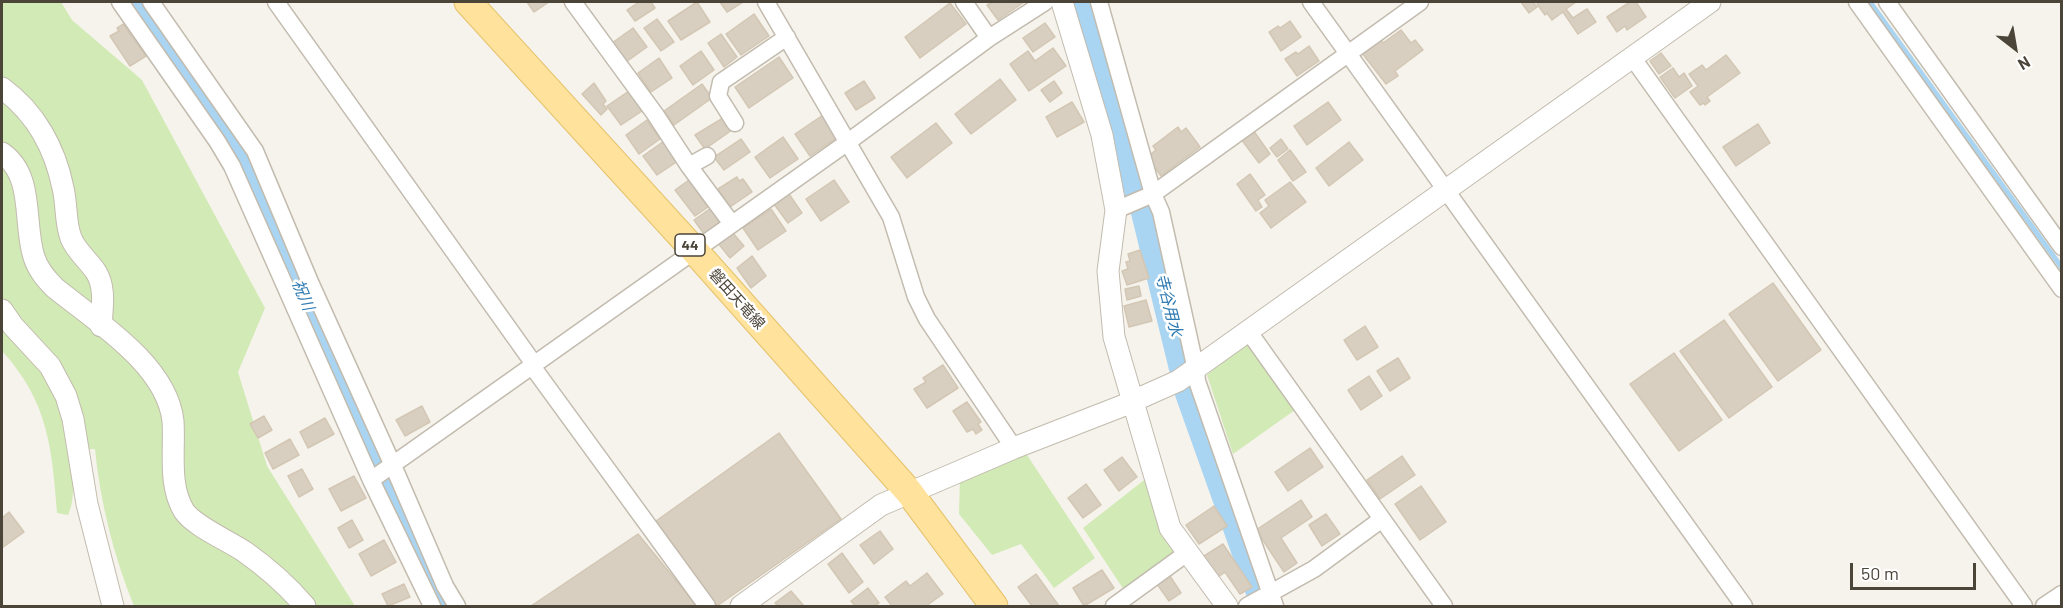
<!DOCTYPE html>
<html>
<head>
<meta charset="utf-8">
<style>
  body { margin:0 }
  #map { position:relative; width:2063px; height:608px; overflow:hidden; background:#f6f3ec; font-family:Barlow,sans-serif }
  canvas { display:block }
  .frame { position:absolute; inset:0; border:3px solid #4b4439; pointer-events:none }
  .north { position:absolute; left:1985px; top:18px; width:60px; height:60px; -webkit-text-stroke:4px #fff; paint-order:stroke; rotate:149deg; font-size:16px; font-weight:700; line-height:24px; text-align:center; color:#4b4439 }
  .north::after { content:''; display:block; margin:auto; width:21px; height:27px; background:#4b4439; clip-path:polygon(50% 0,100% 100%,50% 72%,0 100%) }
  .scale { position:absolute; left:1850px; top:563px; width:126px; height:27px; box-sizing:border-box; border:3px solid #4b4439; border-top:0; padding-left:8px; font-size:18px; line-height:21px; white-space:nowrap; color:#4b4439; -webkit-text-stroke:4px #fff; paint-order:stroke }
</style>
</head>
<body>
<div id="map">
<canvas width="2063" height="608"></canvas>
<div class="frame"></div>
<div class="north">N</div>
<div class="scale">50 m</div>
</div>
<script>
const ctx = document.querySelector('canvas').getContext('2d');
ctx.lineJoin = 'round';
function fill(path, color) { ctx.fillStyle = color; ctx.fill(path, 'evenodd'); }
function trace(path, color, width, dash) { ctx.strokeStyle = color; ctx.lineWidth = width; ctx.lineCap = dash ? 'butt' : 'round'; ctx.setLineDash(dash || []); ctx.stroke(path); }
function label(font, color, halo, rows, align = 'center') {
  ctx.font = font + ' Barlow,"Noto Sans JP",sans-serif'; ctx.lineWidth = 5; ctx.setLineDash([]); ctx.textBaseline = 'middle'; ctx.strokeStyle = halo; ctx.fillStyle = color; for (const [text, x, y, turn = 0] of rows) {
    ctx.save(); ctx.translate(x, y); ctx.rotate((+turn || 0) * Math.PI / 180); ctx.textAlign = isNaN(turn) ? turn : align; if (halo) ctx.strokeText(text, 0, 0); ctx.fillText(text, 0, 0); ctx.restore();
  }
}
fill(new Path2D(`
  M2,2H61L72,20L142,80L265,308L238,372L267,466L355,606H134C114,557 100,502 95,449L70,450C72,471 77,496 68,515L57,513C52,448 48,401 2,351Z
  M1253,337L1302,405L1233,454L1207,375Z
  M1023,449L1095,558L1054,588L1021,544L992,555L959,514L960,476Z
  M1148,477L1176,555L1124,590L1083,528Z`), '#d2eab5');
trace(new Path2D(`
  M1870,2L2062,268`), '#a9d4f2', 5);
trace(new Path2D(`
  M131,2L143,15L246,163L333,364L445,606
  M1078,2L1146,212L1190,393L1266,606`), '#a9d4f2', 30);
const building = new Path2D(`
  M527,2H549L534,12Z
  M639,2H651L655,8L635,21L627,10Z
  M697,2L710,22L681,40L668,21Z
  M720,2H743L727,12Z
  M993,2H1024L998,20L987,5Z
  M1521,2H1533L1537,7L1529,13Z
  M1540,2H1576L1566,9L1573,18L1587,9L1596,22L1578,34L1563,12L1552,20L1547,13L1545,15L1537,4Z
  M1630,2H1636L1646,17L1627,30L1625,26L1617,32L1607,17Z
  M950,3L966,24L920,58L905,37Z
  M754,14L769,36L741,55L726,34Z
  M657,19L674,42L661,51L644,28Z
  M1290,21L1301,37L1281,51L1269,32L1278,26L1280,28Z
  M1045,23L1055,37L1033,52L1023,38Z
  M123,24L146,56L130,66L110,36L119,31L117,28Z
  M633,28L647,47L626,62L612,43Z
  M1401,30L1411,43L1415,40L1423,50L1395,71L1398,76L1386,84L1362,53L1381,39L1383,43Z
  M721,34L737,57L724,67L708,43Z
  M1309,46L1319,61L1297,76L1285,59L1296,52L1298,54Z
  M1053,48L1066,66L1029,91L1010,64L1028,51L1035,61Z
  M701,51L714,70L693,85L680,66Z
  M1661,53L1671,66L1659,74L1650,61Z
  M1726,55L1740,73L1707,97L1710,101L1705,105L1704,103L1700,105L1690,92L1698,86L1689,74L1702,65L1706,70Z
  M779,57L793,78L749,108L735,87Z
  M659,58L672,78L651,92L638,73Z
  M1673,68L1679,77L1684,73L1692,86L1675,98L1660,77Z
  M1000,79L1016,100L971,134L955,114Z
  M864,81L875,98L856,110L845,93Z
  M1054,81L1062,93L1050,102L1041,90Z
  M594,83L606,101L603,104L607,109L601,115L582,94Z
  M702,84L712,98L674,125L664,111Z
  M629,91L642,111L621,125L607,106Z
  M1072,102L1084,122L1057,137L1046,117Z
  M1328,102L1341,120L1307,145L1294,126Z
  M823,115L838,137L810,156L795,134Z
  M723,118L732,130L705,149L695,135Z
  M647,120L660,139L639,154L626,135Z
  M936,123L952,143L907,178L891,157Z
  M1758,124L1770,143L1736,166L1723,147Z
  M1178,127L1181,132L1186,128L1200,147L1161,176L1147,157L1156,150L1153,146Z
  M1253,130L1270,154L1259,163L1241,139Z
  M783,137L798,159L770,178L755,157Z
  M741,139L750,152L724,170L714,157Z
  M1281,139L1288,149L1277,157L1270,148Z
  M664,141L678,161L657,175L643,156Z
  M1349,142L1363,160L1329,186L1316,168Z
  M1290,150L1306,172L1293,181L1278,160Z
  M1250,174L1265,195L1258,200L1262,207L1256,211L1237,184Z
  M737,177L739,181L743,179L752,192L730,207L718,189Z
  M689,180L708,207L695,216L675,190Z
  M834,180L849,202L821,221L806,199Z
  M1290,182L1306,202L1271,228L1260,213L1269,206L1265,200Z
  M789,194L802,213L788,223L774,204Z
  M711,208L720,222L704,234L694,220Z
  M771,209L786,231L758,250L743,228Z
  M732,232L744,246L730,258L718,243Z
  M1140,250L1149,278L1127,285L1122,271L1128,269L1126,262L1130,261L1128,254Z
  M752,256L766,276L751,288L737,268Z
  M1773,283L1821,350L1778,381L1729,314Z
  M1139,286L1141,296L1127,300L1125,289Z
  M1146,300L1152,321L1129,327L1124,306Z
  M1724,320L1772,387L1729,418L1680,351Z
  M1365,326L1378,347L1357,360L1344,340Z
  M1674,353L1722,420L1679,451L1630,384Z
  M1398,358L1410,378L1390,391L1377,371Z
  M943,365L958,388L927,408L914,389L926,382L923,378Z
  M1369,376L1382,396L1361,410L1348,390Z
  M967,402L981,422L978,424L982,430L976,434L973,429L967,432L953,411Z
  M422,406L430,422L405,436L396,420Z
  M264,416L272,430L258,438L250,424Z
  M325,418L334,434L308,448L300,432Z
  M779,433L841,519L717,606L656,521Z
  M290,439L299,455L273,469L265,453Z
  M1310,448L1323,467L1288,491L1275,472Z
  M1402,456L1415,475L1380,499L1367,480Z
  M1122,457L1137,477L1119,491L1104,470Z
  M302,469L313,489L299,497L288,476Z
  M354,476L366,498L341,511L329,489Z
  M1086,484L1101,505L1083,518L1068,498Z
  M1421,486L1446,522L1420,540L1395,504Z
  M1301,500L1312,517L1281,538L1297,563L1284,572L1256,530Z
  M1214,506L1227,526L1199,544L1186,525Z
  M9,512L24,532L2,548V518Z
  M1326,514L1340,534L1322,546L1309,525Z
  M352,520L363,540L349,548L338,528Z
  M880,531L893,549L874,564L860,545Z
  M638,534L697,606H531Z
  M384,540L396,562L371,576L359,554Z
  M1223,544L1252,587L1240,594L1225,572L1218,577L1204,556Z
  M842,553L863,582L849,593L828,564Z
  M1102,570L1114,588L1084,606L1073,588Z
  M927,573L943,594L926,606H892L885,597L906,581L910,586Z
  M1036,574L1059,606H1032L1018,587Z
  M1170,576L1181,593L1169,601L1157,584Z
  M404,584L410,597L388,606L382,594Z
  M868,588L879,603L874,606H855L851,601Z
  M791,591L804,606H778L775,603Z`);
fill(building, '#d8cfc1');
trace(building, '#d3c7b4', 1.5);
const minor = new Path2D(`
  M120,2L217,141L232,166L371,480L432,606
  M151,2L255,151L310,282L395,470L445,586L457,606
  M276,2L534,364
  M573,2L655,114L689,166L707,156
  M766,2L891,217L916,297L927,319L1014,448
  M964,2L989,38
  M1099,2L1153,194L1161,212L1196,370L1197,381L1275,606
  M1311,2L1744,606
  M1857,2L2062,289
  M1887,2L2062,247
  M1632,57L2024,606
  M735,123L718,96L721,82L787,37
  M689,166L732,224
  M1116,210L1153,194L1420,2
  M1249,332L1444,606
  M532,366L707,606
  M371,480L848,142L989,38L1045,2
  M1114,606L1187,553
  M1247,606L1314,569L1382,519
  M2044,606L2062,594`);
const tertiary = new Path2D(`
  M1062,2L1102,135L1116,210L1108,271L1114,337L1170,528L1227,606
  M2,88C35,112 55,148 63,188C67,204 65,223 71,238C76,251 88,260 96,272C106,288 102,308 101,326
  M2,153C35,176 23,224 34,257C38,270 46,279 55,288C96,321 167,365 173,421C175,450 168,485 184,511C194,526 229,541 245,552C269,569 286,584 305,606
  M2,310L13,326L50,366L66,396L73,419L87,504L113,606
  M741,606L881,505L1014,448L1122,406L1178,381L1710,2`);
const primary = new Path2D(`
  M468,2L694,250L909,492L994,606`);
trace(minor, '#c2bbae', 19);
trace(tertiary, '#c2bbae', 23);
trace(primary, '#e6c16a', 29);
trace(minor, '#fff', 16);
trace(tertiary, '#fff', 21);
trace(primary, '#ffe39c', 27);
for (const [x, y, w] of [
  [690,245,30]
]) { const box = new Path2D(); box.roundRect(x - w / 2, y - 11, w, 22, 4.5); ctx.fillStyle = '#fff'; ctx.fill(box); trace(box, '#4b4439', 1.5); }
label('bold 14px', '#4b4439', null, [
  ["44",690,245]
]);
label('15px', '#4b4439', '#fff', [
  ["磐田天竜線",737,299,48]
]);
label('italic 16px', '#2e7ab2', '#fff', [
  ["祝川",303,295,67],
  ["寺谷用水",1169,305,76]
]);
</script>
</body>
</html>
